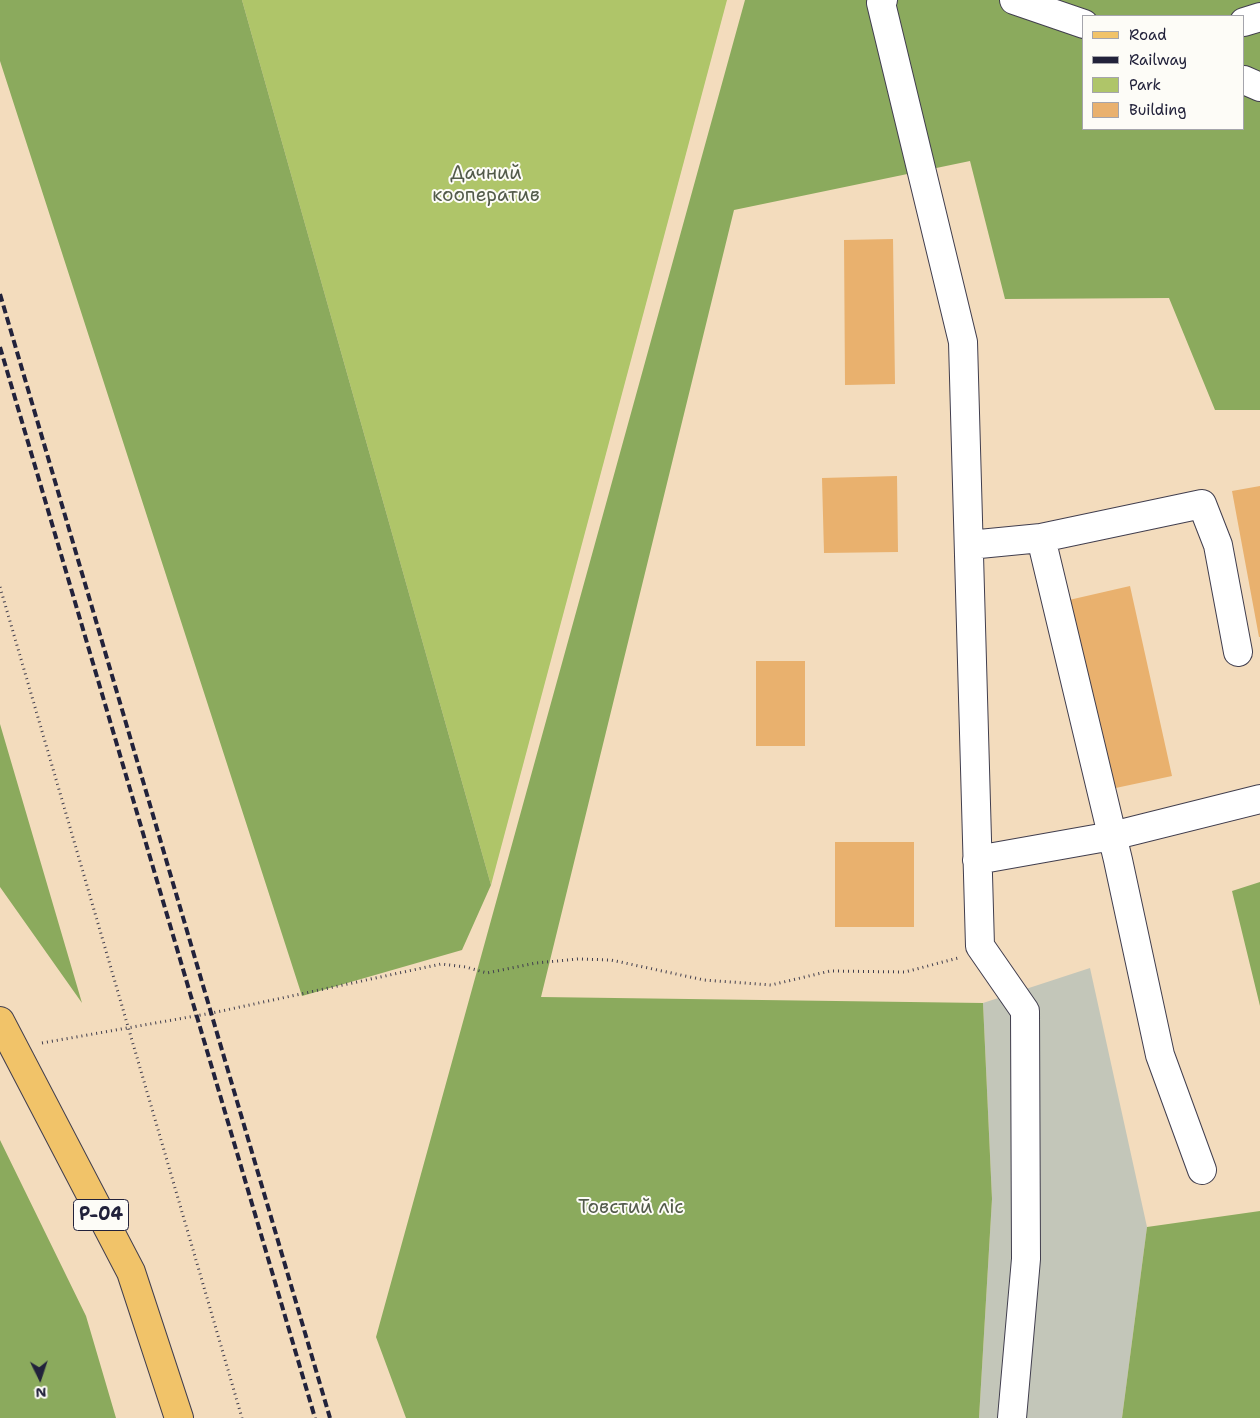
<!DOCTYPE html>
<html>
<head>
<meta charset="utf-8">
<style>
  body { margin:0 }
  #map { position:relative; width:1260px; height:1418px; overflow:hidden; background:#f3dcbd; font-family:"Shantell Sans",sans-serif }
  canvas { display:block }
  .legend { position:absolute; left:1082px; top:15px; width:162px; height:115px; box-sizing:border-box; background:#fdfcf7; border:1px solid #a5a5ac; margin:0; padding:6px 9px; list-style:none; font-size:15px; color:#22223b }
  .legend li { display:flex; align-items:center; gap:10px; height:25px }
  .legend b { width:25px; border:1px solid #a5a5ac }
  .north { position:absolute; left:15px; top:1353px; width:50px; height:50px; -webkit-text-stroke:4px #fdfcf7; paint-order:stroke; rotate:176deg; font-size:14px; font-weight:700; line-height:20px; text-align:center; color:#22223b }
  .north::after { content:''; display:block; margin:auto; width:18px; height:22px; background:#22223b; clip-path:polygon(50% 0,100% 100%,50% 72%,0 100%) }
</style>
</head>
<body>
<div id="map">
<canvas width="1260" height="1418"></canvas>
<ul class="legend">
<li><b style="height:6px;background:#f1c369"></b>Road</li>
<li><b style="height:6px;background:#22223b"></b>Railway</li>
<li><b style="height:14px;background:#afc569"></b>Park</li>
<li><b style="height:14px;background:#e9b16e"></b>Building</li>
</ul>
<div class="north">N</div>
</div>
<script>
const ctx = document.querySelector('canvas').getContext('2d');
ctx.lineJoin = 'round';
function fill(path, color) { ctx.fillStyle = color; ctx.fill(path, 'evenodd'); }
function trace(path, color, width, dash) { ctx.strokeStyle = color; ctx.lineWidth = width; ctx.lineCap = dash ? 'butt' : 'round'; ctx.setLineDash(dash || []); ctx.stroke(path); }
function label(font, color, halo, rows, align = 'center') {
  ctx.font = font + ' "Shantell Sans",sans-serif'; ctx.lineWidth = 4; ctx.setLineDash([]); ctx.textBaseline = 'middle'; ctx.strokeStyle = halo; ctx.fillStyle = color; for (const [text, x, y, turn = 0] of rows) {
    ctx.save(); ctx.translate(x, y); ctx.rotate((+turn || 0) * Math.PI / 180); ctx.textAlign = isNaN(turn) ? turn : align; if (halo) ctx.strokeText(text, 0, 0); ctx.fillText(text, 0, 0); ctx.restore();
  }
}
fill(new Path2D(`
  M1090,968L1147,1227L1122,1418H979L992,1199L983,1003Z`), '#c3c6b9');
fill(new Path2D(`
  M242,0H727L491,885Z`), '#afc569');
fill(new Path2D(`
  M0,0H242L491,885L462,950L302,996L0,61Z
  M745,0H1260V410H1215L1169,298L1005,299L970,161L734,210L541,997L983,1003L992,1199L979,1418H406L376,1337ZM1084,16H1244V129H1084Z
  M0,724L82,1003L0,887Z
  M1260,882V1006L1232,891Z
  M0,1140L86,1316L116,1418H0Z
  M1260,1211V1418H1122L1147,1227Z`), '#8baa5d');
fill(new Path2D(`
  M893,239L895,384L845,385L844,240Z
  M897,476L898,552L824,553L822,478Z
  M1260,486V637H1259L1232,491Z
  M1130,586L1172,776L1111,789L1069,600Z
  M756,661H805V746H756Z
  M835,842H914V927H835Z`), '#e9b16e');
const minor = new Path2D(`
  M883,0L881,3L963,342L980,946L1025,1011L1026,1259L1012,1418
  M1014,0L1084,24
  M1244,22L1260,17
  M1244,80L1260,87
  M1041,538L1202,504L1218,545L1238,652
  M969,545L1041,538L1118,860L1160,1055L1202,1170
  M977,860L1112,836L1260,799`);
const major = new Path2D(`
  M0,1021L131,1272L179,1418`);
trace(minor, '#413e4e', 30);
trace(major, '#413e4e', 30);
trace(new Path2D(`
  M0,587L242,1418
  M42,1043L212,1013L441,964L466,967L487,973L536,963L578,959L611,960L704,980L771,985L830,971L905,972L958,958`), '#413e4e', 3, [1, 4]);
trace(minor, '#fff', 28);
trace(major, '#f1c369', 28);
trace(new Path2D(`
  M0,294L330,1418
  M0,347L315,1418`), '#22223b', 4, [8, 4]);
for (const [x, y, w] of [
  [101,1215,55]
]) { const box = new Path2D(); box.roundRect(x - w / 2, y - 15.5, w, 31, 4); ctx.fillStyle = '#fdfcf7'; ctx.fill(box); trace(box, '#22223b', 1); }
label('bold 18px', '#22223b', null, [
  ["Р-04",101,1215]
]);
label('19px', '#535b4b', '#fdfcf7', [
  ["Дачний",486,174],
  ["кооператив",486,196],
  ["Товстий ліс",631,1208]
]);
</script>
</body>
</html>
